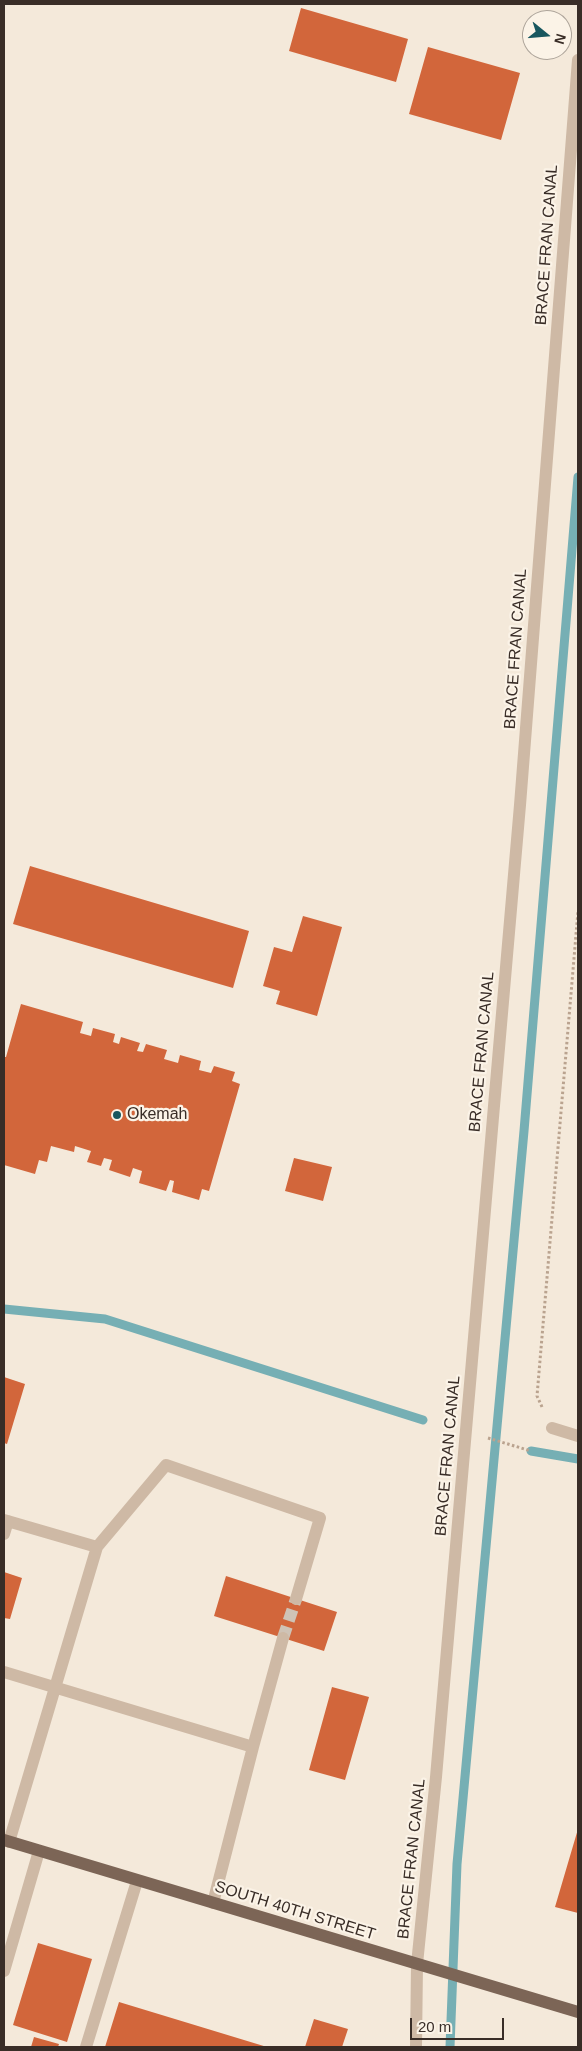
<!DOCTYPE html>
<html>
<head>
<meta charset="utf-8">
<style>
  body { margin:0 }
  #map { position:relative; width:582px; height:2051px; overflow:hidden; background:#f4e9da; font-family:Helvetica,sans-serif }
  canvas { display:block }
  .frame { position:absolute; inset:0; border:5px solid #392d27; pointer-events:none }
  .north { position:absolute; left:522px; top:10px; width:50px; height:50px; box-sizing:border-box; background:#fbf3e7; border:1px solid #ada49a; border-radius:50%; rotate:107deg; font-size:14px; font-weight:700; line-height:20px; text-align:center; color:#392d27 }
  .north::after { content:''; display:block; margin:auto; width:18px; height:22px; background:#18575f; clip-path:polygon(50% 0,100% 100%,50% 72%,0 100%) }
  .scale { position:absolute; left:410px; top:2018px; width:94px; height:22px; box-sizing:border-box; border:2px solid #392d27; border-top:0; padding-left:6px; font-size:15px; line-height:18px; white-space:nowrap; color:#392d27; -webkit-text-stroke:4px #fbf3e7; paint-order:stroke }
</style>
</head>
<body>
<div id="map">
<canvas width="582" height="2051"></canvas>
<div class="frame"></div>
<div class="north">N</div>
<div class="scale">20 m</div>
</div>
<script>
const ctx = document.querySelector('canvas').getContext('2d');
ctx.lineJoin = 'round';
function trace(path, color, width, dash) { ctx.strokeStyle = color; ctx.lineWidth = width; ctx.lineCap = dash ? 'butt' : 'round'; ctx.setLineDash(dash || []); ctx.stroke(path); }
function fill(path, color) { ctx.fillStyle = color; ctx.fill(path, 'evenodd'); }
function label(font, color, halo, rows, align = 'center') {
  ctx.font = font + ' Helvetica,sans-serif'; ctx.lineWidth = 4.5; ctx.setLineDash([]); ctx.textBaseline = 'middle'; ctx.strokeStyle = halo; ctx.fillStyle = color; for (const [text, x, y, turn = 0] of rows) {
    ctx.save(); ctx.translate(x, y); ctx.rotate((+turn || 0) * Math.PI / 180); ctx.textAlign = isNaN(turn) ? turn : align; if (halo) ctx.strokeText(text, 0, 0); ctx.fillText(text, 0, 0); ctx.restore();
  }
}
trace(new Path2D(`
  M4,1309L105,1319L423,1420
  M531,1451L578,1459
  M450,2047L457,1864L524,1131L578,477`), '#76afb4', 9);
fill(new Path2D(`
  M301,8L408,39L396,82L289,51Z
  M428,47L520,73L501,140L409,114Z
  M30,866L249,931L233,988L13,924Z
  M303,916L342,927L317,1016L276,1004L280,991L263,986L274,947L292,952Z
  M21,1004L83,1022L80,1033L91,1036L93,1028L115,1034L113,1042L119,1044L121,1037L140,1043L137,1051L143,1052L146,1044L167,1050L164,1059L178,1063L180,1055L201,1061L199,1070L211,1073L214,1066L235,1072L232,1081L240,1084L209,1191L202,1189L199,1200L172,1192L174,1181L170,1180L166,1191L139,1183L142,1171L133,1168L130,1177L109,1170L112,1160L104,1158L101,1166L87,1162L91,1151L75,1146L74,1152L51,1146L47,1162L39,1160L35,1174L4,1165V1057H6Z
  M294,1158L332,1167L323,1201L285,1191Z
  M4,1377L25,1384L7,1444L4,1443Z
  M4,1572L22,1578L10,1619L4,1618Z
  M226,1576L337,1612L324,1651L214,1616Z
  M332,1687L369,1697L345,1780L309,1770Z
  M578,1829V1913L555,1907Z
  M38,1943L92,1959L67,2042L13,2025Z
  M119,2002L267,2047H105Z
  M314,2019L348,2029L342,2047H305Z
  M34,2037L59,2044L58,2047H31Z`), '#d2663b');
trace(new Path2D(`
  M283,1638L296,1599`), '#cfc3b6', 12, [12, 6]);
trace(new Path2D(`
  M542,1407L537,1396L578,911
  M488,1438L531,1451`), '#baa38f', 3, [2.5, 2.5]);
trace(new Path2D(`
  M552,1428L578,1436
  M4,1520L97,1547L9,1842
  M4,1534L8,1521
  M97,1547L166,1465L320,1518L296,1599
  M4,1672L253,1747L213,1903
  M253,1747L283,1638
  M4,1971L39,1851
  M86,2047L137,1881
  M416,2047L417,1964L436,1777L520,805L578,60`), '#ceb9a5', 12);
trace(new Path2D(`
  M4,1840L578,2012`), '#7c6556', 12);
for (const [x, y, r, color] of [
  [117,1115,5,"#18575f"]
]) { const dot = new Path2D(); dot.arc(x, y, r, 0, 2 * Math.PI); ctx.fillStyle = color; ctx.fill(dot); trace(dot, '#fbf3e7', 2); }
label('16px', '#392d27', '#fbf3e7', [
  ["BRACE FRAN CANAL",547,245,-86],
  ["BRACE FRAN CANAL",516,649,-86],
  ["BRACE FRAN CANAL",482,1052,-85],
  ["BRACE FRAN CANAL",448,1456,-85],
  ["BRACE FRAN CANAL",412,1859,-84],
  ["SOUTH 40TH STREET",295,1911,17]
]);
label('16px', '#392d27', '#fbf3e7', [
  ["Okemah",127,1115]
], 'left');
</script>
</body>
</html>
